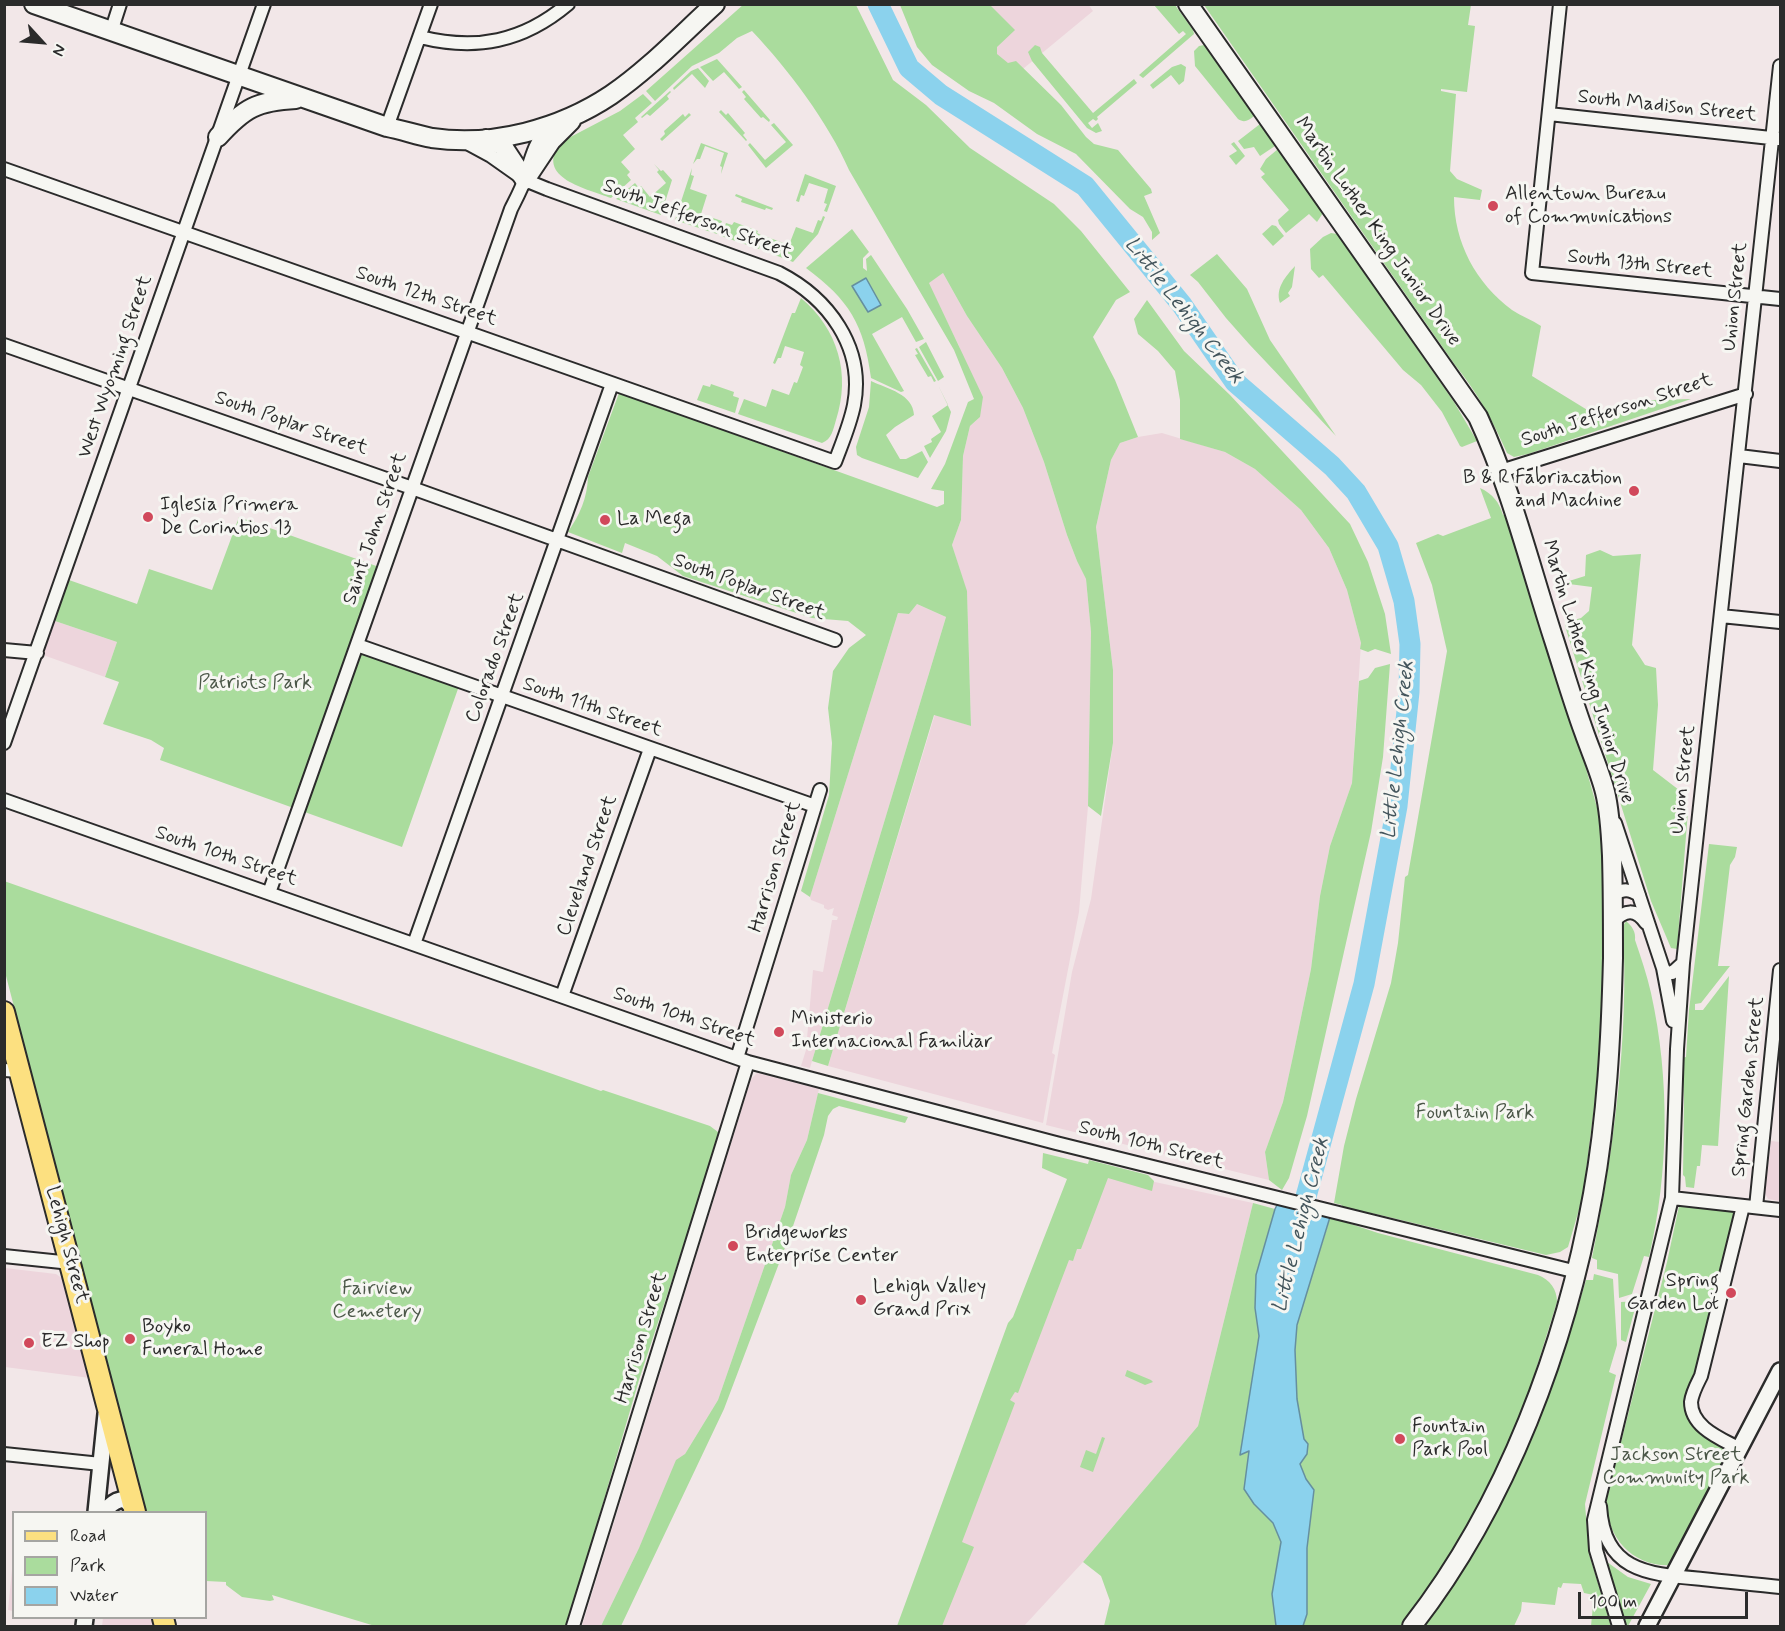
<!DOCTYPE html>
<html>
<head>
<meta charset="utf-8">
<style>
  body { margin:0 }
  #map { position:relative; width:1785px; height:1631px; overflow:hidden; background:#f2e7e8; font-family:Mynerve,sans-serif }
  canvas { display:block }
  .frame { position:absolute; inset:0; border:6px solid #2b2b2b; pointer-events:none }
  .legend { position:absolute; left:12px; top:1511px; width:195px; height:108px; box-sizing:border-box; background:#f6f6f2; border:2px solid #a5a5a2; margin:0; padding:8px 10px; list-style:none; font-size:18px; color:#2b2b2b }
  .legend li { display:flex; align-items:center; gap:12px; height:30px }
  .legend b { width:30px; border:2px solid #a5a5a2 }
  .north { position:absolute; left:12px; top:12px; width:60px; height:60px; -webkit-text-stroke:4px #f6f6f2; paint-order:stroke; rotate:116deg; font-size:16px; font-weight:700; line-height:24px; text-align:center; color:#2b2b2b }
  .north::after { content:''; display:block; margin:auto; width:21px; height:27px; background:#2b2b2b; clip-path:polygon(50% 0,100% 100%,50% 72%,0 100%) }
  .scale { position:absolute; left:1578px; top:1592px; width:170px; height:27px; box-sizing:border-box; border:3px solid #2b2b2b; border-top:0; padding-left:8px; font-size:18px; line-height:21px; white-space:nowrap; color:#2b2b2b; -webkit-text-stroke:4px #f6f6f2; paint-order:stroke }
</style>
</head>
<body>
<div id="map">
<canvas width="1785" height="1631"></canvas>
<div class="frame"></div>
<ul class="legend">
<li><b style="height:8px;background:#fce080"></b>Road</li>
<li><b style="height:16px;background:#aadc9d"></b>Park</li>
<li><b style="height:16px;background:#8bd2ed"></b>Water</li>
</ul>
<div class="north">N</div>
<div class="scale">100 m</div>
</div>
<script>
const ctx = document.querySelector('canvas').getContext('2d');
ctx.lineJoin = 'round';
function fill(path, color) { ctx.fillStyle = color; ctx.fill(path, 'evenodd'); }
function trace(path, color, width, dash) { ctx.strokeStyle = color; ctx.lineWidth = width; ctx.lineCap = dash ? 'butt' : 'round'; ctx.setLineDash(dash || []); ctx.stroke(path); }
function label(font, color, halo, rows, align = 'center') {
  ctx.font = font + ' Mynerve,sans-serif'; ctx.lineWidth = 6; ctx.setLineDash([]); ctx.textBaseline = 'middle'; ctx.strokeStyle = halo; ctx.fillStyle = color; for (const [text, x, y, turn = 0] of rows) {
    ctx.save(); ctx.translate(x, y); ctx.rotate((+turn || 0) * Math.PI / 180); ctx.textAlign = isNaN(turn) ? turn : align; if (halo) ctx.strokeText(text, 0, 0); ctx.fillText(text, 0, 0); ctx.restore();
  }
}
fill(new Path2D(`
  M1088,4L1093,11L1018,73L983,67L945,5Z
  M943,273L967,316L1002,368L1023,408L1044,462L1067,535L1077,561L1086,579L1091,632L1088,806L1079,912L1052,1053L1055,1055L1043,1123L828,1066L935,714L971,726L967,593L952,545L961,520L963,456L970,426L980,417L959,346L928,283Z
  M1162,433L1225,452L1255,469L1301,510L1329,548L1347,590L1361,643L1352,783L1330,846L1320,896L1311,969L1293,1056L1283,1102L1265,1152L1269,1180L1046,1125L1072,972L1091,899L1113,743V670L1096,527L1111,460L1120,443L1138,437Z
  M917,604L946,617L812,1061L810,1068L801,1066L806,1050L813,970L823,972L832,920H837L838,917L832,915L834,908L828,910L824,908V905L811,900L810,897L898,613L909,614Z
  M55,621L117,642L105,677L43,655Z
  M757,1073L819,1089L807,1140L791,1175L785,1207L718,1400L685,1454L601,1626H582L751,1079Z
  M1771,1141L1780,1142V1201L1768,1199L1765,1193Z
  M1094,1169L1253,1203L1198,1426L1083,1562L1024,1626H925Z
  M5,1268L56,1274L66,1281L90,1378L5,1367Z
  M12,1569L14,1570L13,1611L8,1610Z
  M103,1618H151L154,1626H102Z`), '#edd5dc');
fill(new Path2D(`
  M744,4L856,5L893,80L926,105L970,148L1054,204L1081,231L1130,292L1116,300L1093,337L1115,380L1138,437L1120,443L1111,460L1096,527L1113,670V743L1101,816L1088,806L1091,632L1086,579L1077,561L1067,535L1044,462L1023,408L1002,368L967,316L943,273L929,283L983,397L980,417L970,426L963,456L961,520L952,545L967,591L971,726L934,715L828,1066L812,1061L946,617L917,604L909,614L898,613L810,897L801,891L829,795L832,743L828,708L833,671L849,648L866,635L848,621L812,618L683,576L657,556L625,543L622,553L568,532C580,514 587,499 588,477L619,393L937,507L944,504V491L931,489L945,464L968,402L974,399L954,350L849,170C828,122 788,69 752,31L737,38L719,53L692,66L655,101L646,91Z
  M900,5H990L1015,30L997,47V54L1008,63L1016,61L1061,105L1086,137L1094,144L1118,150L1151,189L1152,193L1144,196L1160,233L1152,240V232L1143,217L1130,209L1076,154L1037,134L994,103L969,91L932,65L917,47Z
  M1154,5H1175L1193,30L1194,34L1143,78L1139,75L1186,34L1183,31L1179,34Z
  M1204,5H1471L1468,25L1475,26L1467,92L1441,89V91L1456,94L1450,171L1457,179L1482,190L1480,200L1454,197C1454,243 1476,283 1512,310C1521,316 1532,320 1541,326L1532,376L1589,411L1628,414L1652,400L1691,399L1528,454L1514,457L1507,453C1493,421 1477,392 1455,365Z
  M1035,45L1040,47L1042,53L1093,113L1134,79L1137,83L1097,117L1098,119L1096,121L1093,119L1088,123L1092,128L1098,123L1102,131L1096,133L1087,128L1032,61L1028,52Z
  M1204,45L1254,116C1248,121 1244,123 1238,119L1195,66L1194,51L1199,46Z
  M717,59L742,87L739,89L724,72L713,81L700,67Z
  M1181,64L1186,67L1184,81L1179,85L1171,75L1153,89L1150,85L1172,67Z
  M698,68L709,81L705,88L692,74L674,90L673,88L691,71Z
  M744,90L770,120L769,122L763,117L761,118L744,99L746,97L742,92Z
  M670,91L671,92L667,96L669,99L650,116L647,114L642,118L641,117Z
  M643,94L652,103L635,118L638,122L623,135L635,149L621,162L630,172L627,175L631,180L611,198C588,189 533,178 561,142L620,111Z
  M721,110L726,115L728,113L745,133L743,135L747,140L746,141L719,112Z
  M689,113L691,115L662,141L660,139L665,134L664,131L683,114L685,117Z
  M774,123L793,145L766,168L748,145L750,143L765,160L786,142L771,125Z
  M1260,124L1275,146L1260,156L1254,147L1244,149L1238,141Z
  M1234,142L1245,156L1236,165L1229,156L1237,151L1231,144Z
  M701,143L728,153L721,174L722,167L720,166L724,153L705,146L700,159H697L693,164Z
  M1278,149L1323,213L1317,222L1309,214L1286,233L1279,224L1278,220L1289,210L1261,177L1265,174L1260,169L1266,159Z
  M654,164L661,171L663,170L672,180L661,215L616,199L635,183L639,188L641,186L650,197L666,183L657,172L659,170Z
  M692,168L691,175L694,176L690,189L707,195L701,214L722,221L717,234L675,220Z
  M805,174L836,186L827,212L824,211L827,204L824,203L828,189L809,183L804,196L801,195L799,202L796,201Z
  M736,194L773,208L772,210L766,208L765,210L741,202L742,199L735,196Z
  M823,216L825,217L818,234L793,262L762,250L767,237L789,245L796,227L813,233L818,220L821,221Z
  M734,222L758,231L757,233L763,236L759,249L721,236L726,223L732,225Z
  M1272,225L1276,226L1284,236L1273,246L1262,234Z
  M852,229L869,252L863,258V268L867,271L866,259L871,255L907,309L924,339L916,342L902,317L872,334L904,391L901,392L871,378C864,324 849,300 806,268Z
  M1331,233L1337,234L1454,402L1477,441L1462,447L1460,446L1442,412L1421,385L1403,370L1323,275L1319,278L1311,269L1310,249L1323,237Z
  M1217,254L1247,289L1270,340L1336,436L1249,344L1226,318L1198,282L1190,275Z
  M1295,266L1292,287L1288,293L1290,296L1280,303C1275,288 1286,276 1295,266Z
  M801,298C838,329 851,374 836,420C833,430 832,439 822,443L738,414L744,399L766,407L772,389L789,395L794,382L797,383L803,367L800,365L804,352L785,346L781,358H778L775,364L773,363L792,313H795Z
  M1147,300L1184,351L1230,395L1350,524L1368,562L1385,614L1391,654L1375,649L1368,652L1360,649L1361,643L1347,590L1329,548L1301,510L1255,469L1225,452L1180,439V400L1175,371L1158,351L1138,334L1134,319Z
  M926,342L944,377L938,381L919,347Z
  M917,348L936,381L934,382L931,376L928,377L915,355L918,354L915,349Z
  M871,381C888,389 913,394 914,415L895,427L886,435L900,459H906L922,451L928,462L918,478L862,458L857,455L856,447L869,407Z
  M711,384L734,392L733,396L739,398L735,413L697,400L703,385L710,387Z
  M938,385L951,412L946,431L930,458L924,446L932,442L931,439L941,432L932,416L948,405Z
  M1480,488C1493,494 1499,502 1503,515L1507,514L1585,765L1598,811L1602,843L1603,936L1601,1028L1597,1083L1583,1196L1568,1247L1560,1252L1546,1255L1376,1214L1342,1209V1205L1334,1203L1344,1146L1356,1099L1391,983L1398,943L1405,877L1408,875L1447,651L1432,585L1416,543L1438,534L1443,536L1491,518Z
  M239,517L379,567L351,647L459,686L402,847L160,760L164,748L151,740L103,724L119,682L105,677L117,642L55,621L69,580L137,604L149,569L212,590Z
  M1600,550L1613,556L1641,554L1632,645L1645,665L1656,668L1658,705L1653,770L1679,790L1680,805L1688,811L1677,949L1671,948L1651,901L1565,626L1567,622L1581,618L1589,611L1592,587L1569,584V581L1585,576L1586,555Z
  M1390,664L1383,757L1371,832L1307,1116L1289,1178L1282,1190L1269,1180L1265,1152L1283,1102L1293,1056L1311,969L1320,896L1330,846L1352,783L1359,681L1368,678L1375,668Z
  M1709,844L1737,847L1735,857L1730,865L1718,966H1730L1701,1003L1695,1004V1010H1703L1729,976L1718,1146L1702,1145L1700,1166H1697L1694,1188L1686,1187L1685,1177L1683,1175L1684,1100L1682,1058L1686,1057L1689,1010Z
  M4,881L601,1091L603,1090L710,1126L718,1132V1140L706,1177L639,1380L567,1626H375L272,1595L274,1600L270,1601L242,1597L226,1585V1582L206,1581V1512H145L5,972Z
  M1626,921C1632,926 1636,932 1635,940C1641,958 1647,975 1651,993C1670,1079 1669,1172 1649,1257L1644,1256L1632,1294L1619,1298L1618,1274L1597,1269V1260L1592,1258C1614,1149 1629,1037 1623,926Z
  M818,1093L908,1117L905,1123L839,1106L833,1109L828,1116L824,1135L792,1229L724,1409L621,1626H601L639,1548L676,1460L685,1454L718,1400L785,1207L791,1175L807,1140Z
  M1043,1153L1088,1164L1089,1160L1148,1175L1154,1181L1152,1191L1108,1178L1081,1249H1077L1073,1261L1069,1260L1018,1393L1015,1392L1010,1400L1015,1403L962,1542L974,1547L942,1626H897L1008,1323L1013,1317L1067,1179L1042,1168Z
  M1253,1203L1275,1209L1256,1275L1255,1308L1259,1336L1240,1454L1249,1450L1254,1504L1273,1523L1281,1542L1272,1594L1276,1626H1104L1110,1601L1101,1576L1083,1562L1198,1426Z
  M1683,1205L1737,1212L1696,1374L1697,1429L1704,1436L1728,1449L1730,1453L1673,1565C1634,1568 1607,1539 1606,1501L1667,1262L1679,1206Z
  M1330,1217L1378,1233L1538,1275C1550,1280 1557,1289 1557,1302L1522,1414L1491,1482L1439,1574L1401,1626H1303L1307,1614V1548L1314,1490L1306,1479L1300,1464L1307,1454C1297,1414 1290,1368 1297,1327C1303,1289 1321,1254 1330,1217Z
  M1594,1274L1613,1279L1617,1345L1609,1372L1616,1375L1585,1504L1589,1554L1611,1626H1591L1594,1595L1584,1593L1581,1584L1563,1583L1561,1588L1558,1587L1555,1605L1522,1602L1521,1611L1514,1626H1425C1504,1516 1549,1409 1586,1280H1593Z
  M1637,1301L1626,1342L1621,1340V1302Z
  M1127,1370L1151,1380L1153,1382L1145,1385L1125,1376Z
  M1102,1437L1105,1438L1093,1472L1080,1467L1086,1450L1096,1454Z
  M1607,1562L1628,1577L1651,1584L1628,1626H1625L1605,1564Z`), '#aadc9d');
const water = new Path2D(`
  M866,278L881,305L868,312L852,286Z
  M1278,1203L1330,1217L1297,1325L1295,1350L1297,1399L1304,1439L1308,1444L1307,1454L1300,1464L1306,1479L1314,1490L1307,1548V1614L1303,1626H1276L1272,1594L1281,1542L1273,1523L1254,1504L1244,1489L1249,1451L1240,1455L1259,1336L1255,1308L1256,1275L1275,1209Z`);
fill(water, '#8bd2ed');
trace(water, '#658f9f', 1.5);
trace(new Path2D(`
  M878,4L909,68L941,95L1085,186L1182,305L1235,382L1332,466L1356,492L1388,546L1404,601L1410,644L1409,692L1397,806L1364,984L1298,1226`), '#8bd2ed', 21);
const minor = new Path2D(`
  M1560,4L1532,273L1780,299
  M111,32L120,4
  M420,37C476,51 523,42 568,4
  M1549,114L1780,139
  M387,127L431,4
  M4,169L835,462C842,443 850,425 854,405C865,347 828,298 779,273L547,189L525,180L491,156L467,143
  M4,345L412,488L835,640
  M1739,456L1780,461
  M1501,471L1746,394
  M1721,616L1780,622
  M357,645L815,806
  M4,650L37,653
  M4,743L264,4
  M4,800L748,1062L1056,1143L1577,1272
  M1615,823L1663,968L1666,972L1672,973L1683,963
  M269,893L511,209C516,199 522,188 525,178C531,159 535,141 549,126
  M1614,894C1624,889 1629,889 1639,895
  M1613,922C1625,910 1635,908 1646,923
  M414,944L612,384
  M1663,968L1673,1021
  M562,996L650,749
  M737,1058L820,790
  M4,1070L21,1071
  M1672,1198L1780,1210
  M1756,1207L1780,970
  M4,1256L71,1263
  M1740,1449C1722,1439 1691,1428 1691,1402C1692,1393 1697,1384 1701,1376L1743,1206
  M4,1454L101,1464
  M1600,1506C1604,1572 1648,1574 1702,1579C1728,1582 1754,1584 1780,1587
  M573,1626L748,1062
  M1619,1626L1596,1550L1594,1520L1672,1198L1677,1049L1683,963L1780,66`);
const tertiary = new Path2D(`
  M96,1512L106,1414
  M104,1512C114,1500 127,1492 133,1512
  M84,1626L85,1618
  M1647,1626L1780,1371`);
const secondary = new Path2D(`
  M34,4L387,127C402,130 417,135 432,138C493,147 560,129 611,95C649,69 681,35 715,4
  M1188,4L1478,417C1511,488 1530,566 1554,640C1564,671 1573,702 1584,732C1591,752 1600,772 1605,792C1610,812 1611,835 1612,856C1613,890 1613,924 1613,958C1611,1037 1607,1116 1593,1194C1566,1345 1507,1504 1412,1626
  M218,137C244,108 257,101 296,99
  M486,139L502,145L525,180L551,141L571,121`);
const primary = new Path2D(`
  M4,1012L135,1512
  M163,1618L165,1626`);
trace(minor, '#2b2b2b', 16);
trace(tertiary, '#2b2b2b', 20);
trace(secondary, '#2b2b2b', 22);
trace(primary, '#2b2b2b', 24);
trace(minor, '#f6f6f2', 12);
trace(tertiary, '#f6f6f2', 15);
trace(secondary, '#f6f6f2', 18);
trace(primary, '#fce080', 20);
for (const [x, y, r, color] of [
  [1493,206,6,"#d1495b"],
  [1634,491,6,"#d1495b"],
  [148,517,6,"#d1495b"],
  [605,520,6,"#d1495b"],
  [779,1032,6,"#d1495b"],
  [733,1246,6,"#d1495b"],
  [1731,1293,6,"#d1495b"],
  [861,1300,6,"#d1495b"],
  [130,1339,6,"#d1495b"],
  [29,1343,6,"#d1495b"],
  [1400,1439,6,"#d1495b"]
]) { const dot = new Path2D(); dot.arc(x, y, r, 0, 2 * Math.PI); ctx.fillStyle = color; ctx.fill(dot); trace(dot, '#f6f6f2', 2); }
label('20px', '#2b2b2b', '#f6f6f2', [
  ["South Madison Street",1667,107,6],
  ["South Jefferson Street",697,220,20],
  ["Martin Luther King Junior Drive",1377,232,55],
  ["South 13th Street",1640,265,6],
  ["South 12th Street",426,297,19],
  ["Union Street",1736,297,-84],
  ["West Wyoming Street",116,367,-71],
  ["South Jefferson Street",1617,411,-18],
  ["South Poplar Street",291,424,19],
  ["Saint John Street",376,529,-71],
  ["South Poplar Street",749,588,20],
  ["Colorado Street",496,658,-70],
  ["Martin Luther King Junior Drive",1587,672,73],
  ["South 11th Street",592,708,19],
  ["Union Street",1684,780,-84],
  ["South 10th Street",226,857,19],
  ["Cleveland Street",588,866,-71],
  ["Harrison Street",776,867,-73],
  ["South 10th Street",684,1018,19],
  ["Spring Garden Street",1749,1087,-84],
  ["South 10th Street",1151,1146,14],
  ["Lehigh Street",66,1245,75],
  ["Harrison Street",642,1338,-73]
]);
label('20px', '#2b2b2b', '#f6f6f2', [
  ["Allentown Bureau",1505,195],
  ["of Communications",1505,218],
  ["B & R Fabriacation",1622,479,"right"],
  ["and Machine",1622,502,"right"],
  ["Iglesia Primera",160,506],
  ["De Corintios 13",160,529],
  ["La Mega",617,520],
  ["Ministerio",791,1020],
  ["Internacional Familiar",791,1043],
  ["Bridgeworks",745,1234],
  ["Enterprise Center",745,1257],
  ["Spring",1719,1282,"right"],
  ["Garden Lot",1719,1305,"right"],
  ["Lehigh Valley",873,1288],
  ["Grand Prix",873,1311],
  ["Boyko",142,1328],
  ["Funeral Home",142,1351],
  ["EZ Shop",41,1343],
  ["Fountain",1412,1428],
  ["Park Pool",1412,1451]
], 'left');
label('20px', '#4b5748', '#f6f6f2', [
  ["Patriots Park",255,684],
  ["Fountain Park",1475,1114],
  ["Fairview",377,1290],
  ["Cemetery",377,1313],
  ["Jackson Street",1676,1456],
  ["Community Park",1676,1479]
]);
label('italic 21px', '#43555c', '#f6f6f2', [
  ["Little Lehigh Creek",1183,311,52],
  ["Little Lehigh Creek",1399,750,-84],
  ["Little Lehigh Creek",1302,1225,-76]
]);
</script>
</body>
</html>
